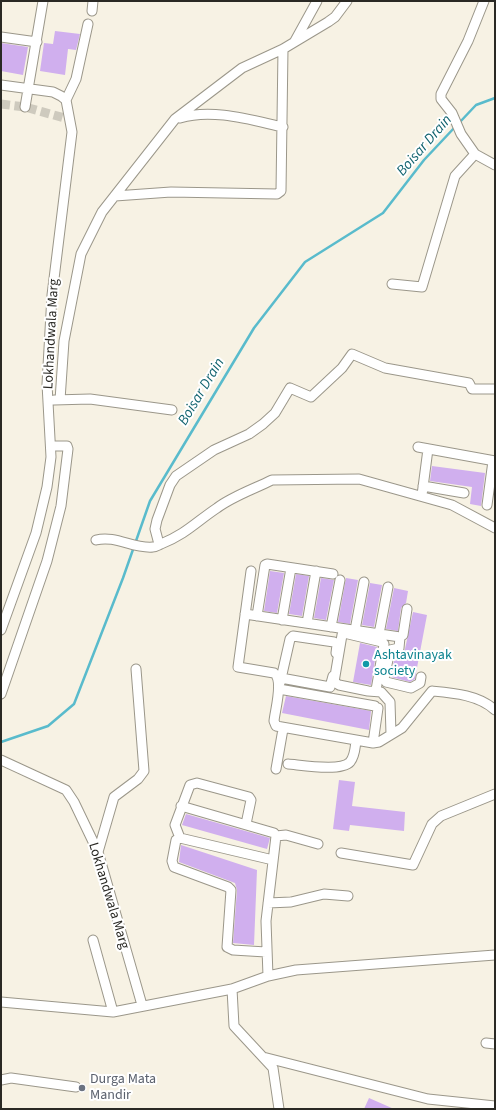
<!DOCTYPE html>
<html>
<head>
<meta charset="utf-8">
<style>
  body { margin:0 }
  #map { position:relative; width:496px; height:1110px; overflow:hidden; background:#f7f2e4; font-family:"Source Sans 3",sans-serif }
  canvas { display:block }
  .frame { position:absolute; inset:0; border:2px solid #2a2924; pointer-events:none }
</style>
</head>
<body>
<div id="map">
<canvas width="496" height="1110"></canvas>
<div class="frame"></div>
</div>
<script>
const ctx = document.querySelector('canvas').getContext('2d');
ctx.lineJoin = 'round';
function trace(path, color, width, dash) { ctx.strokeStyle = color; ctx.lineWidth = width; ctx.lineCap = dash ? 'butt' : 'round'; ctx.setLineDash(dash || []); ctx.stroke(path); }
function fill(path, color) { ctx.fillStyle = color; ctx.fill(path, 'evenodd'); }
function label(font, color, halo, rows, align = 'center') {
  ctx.font = font + ' "Source Sans 3",sans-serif'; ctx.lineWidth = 4; ctx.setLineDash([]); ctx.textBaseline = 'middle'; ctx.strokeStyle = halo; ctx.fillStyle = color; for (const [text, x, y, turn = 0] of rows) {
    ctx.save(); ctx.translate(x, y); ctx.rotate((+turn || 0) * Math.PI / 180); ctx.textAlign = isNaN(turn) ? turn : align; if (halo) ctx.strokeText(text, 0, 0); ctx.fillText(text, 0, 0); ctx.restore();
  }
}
trace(new Path2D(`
  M459,123L476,105L495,98
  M1,742L48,726L74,704L123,578L150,501L254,328L305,262L383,213L424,160L455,127`), '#59bbcc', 2.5);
fill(new Path2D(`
  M55,31L80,34L76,50L68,49L65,75L40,71L44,43L53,44Z
  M1,43L28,47L23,75L1,71Z
  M432,466L485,473L481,506L470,504L472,487L430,481Z
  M270,571L284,573L277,613L264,611Z
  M296,574L309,576L302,616L289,614Z
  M321,578L334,580L326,620L314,618Z
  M346,578L358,580L350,624L338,622Z
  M370,583L382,585L374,627L362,625Z
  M394,588L408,591L406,603L401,608L398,631L386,629Z
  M413,612L427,615L416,673L415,679L410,682L391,677L395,655H401L405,649Z
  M360,643L377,647L371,685L353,682Z
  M286,696L371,711L369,730L282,713Z
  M339,780L355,782L352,806L405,812L404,831L350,825L349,831L333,829Z
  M186,814L270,838L267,849L182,825Z
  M181,845L257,870L254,945L233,943L237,890L235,883L179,862Z
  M369,1098L394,1109H364Z`), '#d0afee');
trace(new Path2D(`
  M1,104L25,107L68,119`), '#cecabe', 9, [9, 4.5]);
const minor = new Path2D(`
  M484,1L468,41L441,94V99L452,113L461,134L475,154L495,165
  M92,11L93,1
  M1,37L37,42
  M295,41L317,1
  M1,85L53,92L61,96L66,100L72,132L52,295L47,384L51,457L47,487L36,533L1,630
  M66,100L76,79L88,24
  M25,107L43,1
  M180,118C212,108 251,120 283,127
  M115,196L171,192L277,194L281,191L283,49
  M392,284L422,287L455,176L475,154
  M54,400L90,399L172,410
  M60,400L64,341L81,254L102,212L175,119L242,68L283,49L328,22L335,17L347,1
  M418,447L495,461
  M423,486L464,493
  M422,495L428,449
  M487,505L493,461
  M96,540C116,535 133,549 153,547C156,547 158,545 161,544C186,534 196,522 217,508C233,496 254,489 272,480L359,479L452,505L495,528
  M159,544L155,529L157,520L170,485L176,476L214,450L249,434L263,424L275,413L290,388L311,397L342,368L352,354L385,368L469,383L472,389H495
  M251,571L238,667L274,673C284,680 275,710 274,721L276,726L373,743L379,742L402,728L432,691C454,693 479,695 495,710
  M245,614L400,637L403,635L407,609
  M257,616L265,565L267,564L333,574
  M282,620L291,568
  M307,623L316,571
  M331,627L340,580
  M355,630L364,582
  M379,634L388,587
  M400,637L399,648L390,650L384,679L386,682L411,688L420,683L421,677
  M281,678L330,687L333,676
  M280,683L290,639L293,636L334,642L337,645L336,653
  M279,689L375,706
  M376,690L384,644L382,642L344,633L342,635L334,682L339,685L368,691L381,692L390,702L391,734
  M1,694L47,561L61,506L68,449L67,446H51
  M373,743L378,708
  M1,760L66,790L74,802L98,852L142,1005
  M288,764C301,765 341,772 350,762C355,756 355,748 356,741
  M276,769L283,729
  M181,806L274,833L276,836L266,921L268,976
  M276,836L286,835L318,844
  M180,838L175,825L190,785L197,783L249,797L251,800L246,824
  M98,852L114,797L138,779L144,771L136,669
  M341,853L413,865L432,824L441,816L495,794
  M268,903L291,902L324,894L348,896
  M93,940L113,1012
  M266,952L233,950L227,947L231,890L228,887L174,867L172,861L176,840L180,838L273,860
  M232,989L234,1026L273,1068L279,1109
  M1,1002L113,1012L232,989L268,976L296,970L495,955
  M486,1043L495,1044
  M263,1057L428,1099L495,1106
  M1,1080L11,1078L76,1087`);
trace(minor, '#9b978a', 11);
trace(minor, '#fff', 9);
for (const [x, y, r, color] of [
  [366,664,4,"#0f9aa8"],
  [82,1088,4,"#6b7280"]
]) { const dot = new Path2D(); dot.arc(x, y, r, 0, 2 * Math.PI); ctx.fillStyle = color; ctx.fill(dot); trace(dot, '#fff', 1.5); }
label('14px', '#2a2924', '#fff', [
  ["Lokhandwala Marg",52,334,-87],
  ["Lokhandwala Marg",108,896,73]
]);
label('14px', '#0d838f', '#fff', [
  ["Ashtavinayak",374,656],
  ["society",374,672]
], 'left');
label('14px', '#5b616d', '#fff', [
  ["Durga Mata",90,1080],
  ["Mandir",90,1096]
], 'left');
label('italic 15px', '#11636f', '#fff', [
  ["Boisar Drain",425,146,-49],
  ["Boisar Drain",202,392,-59]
]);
</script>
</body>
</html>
